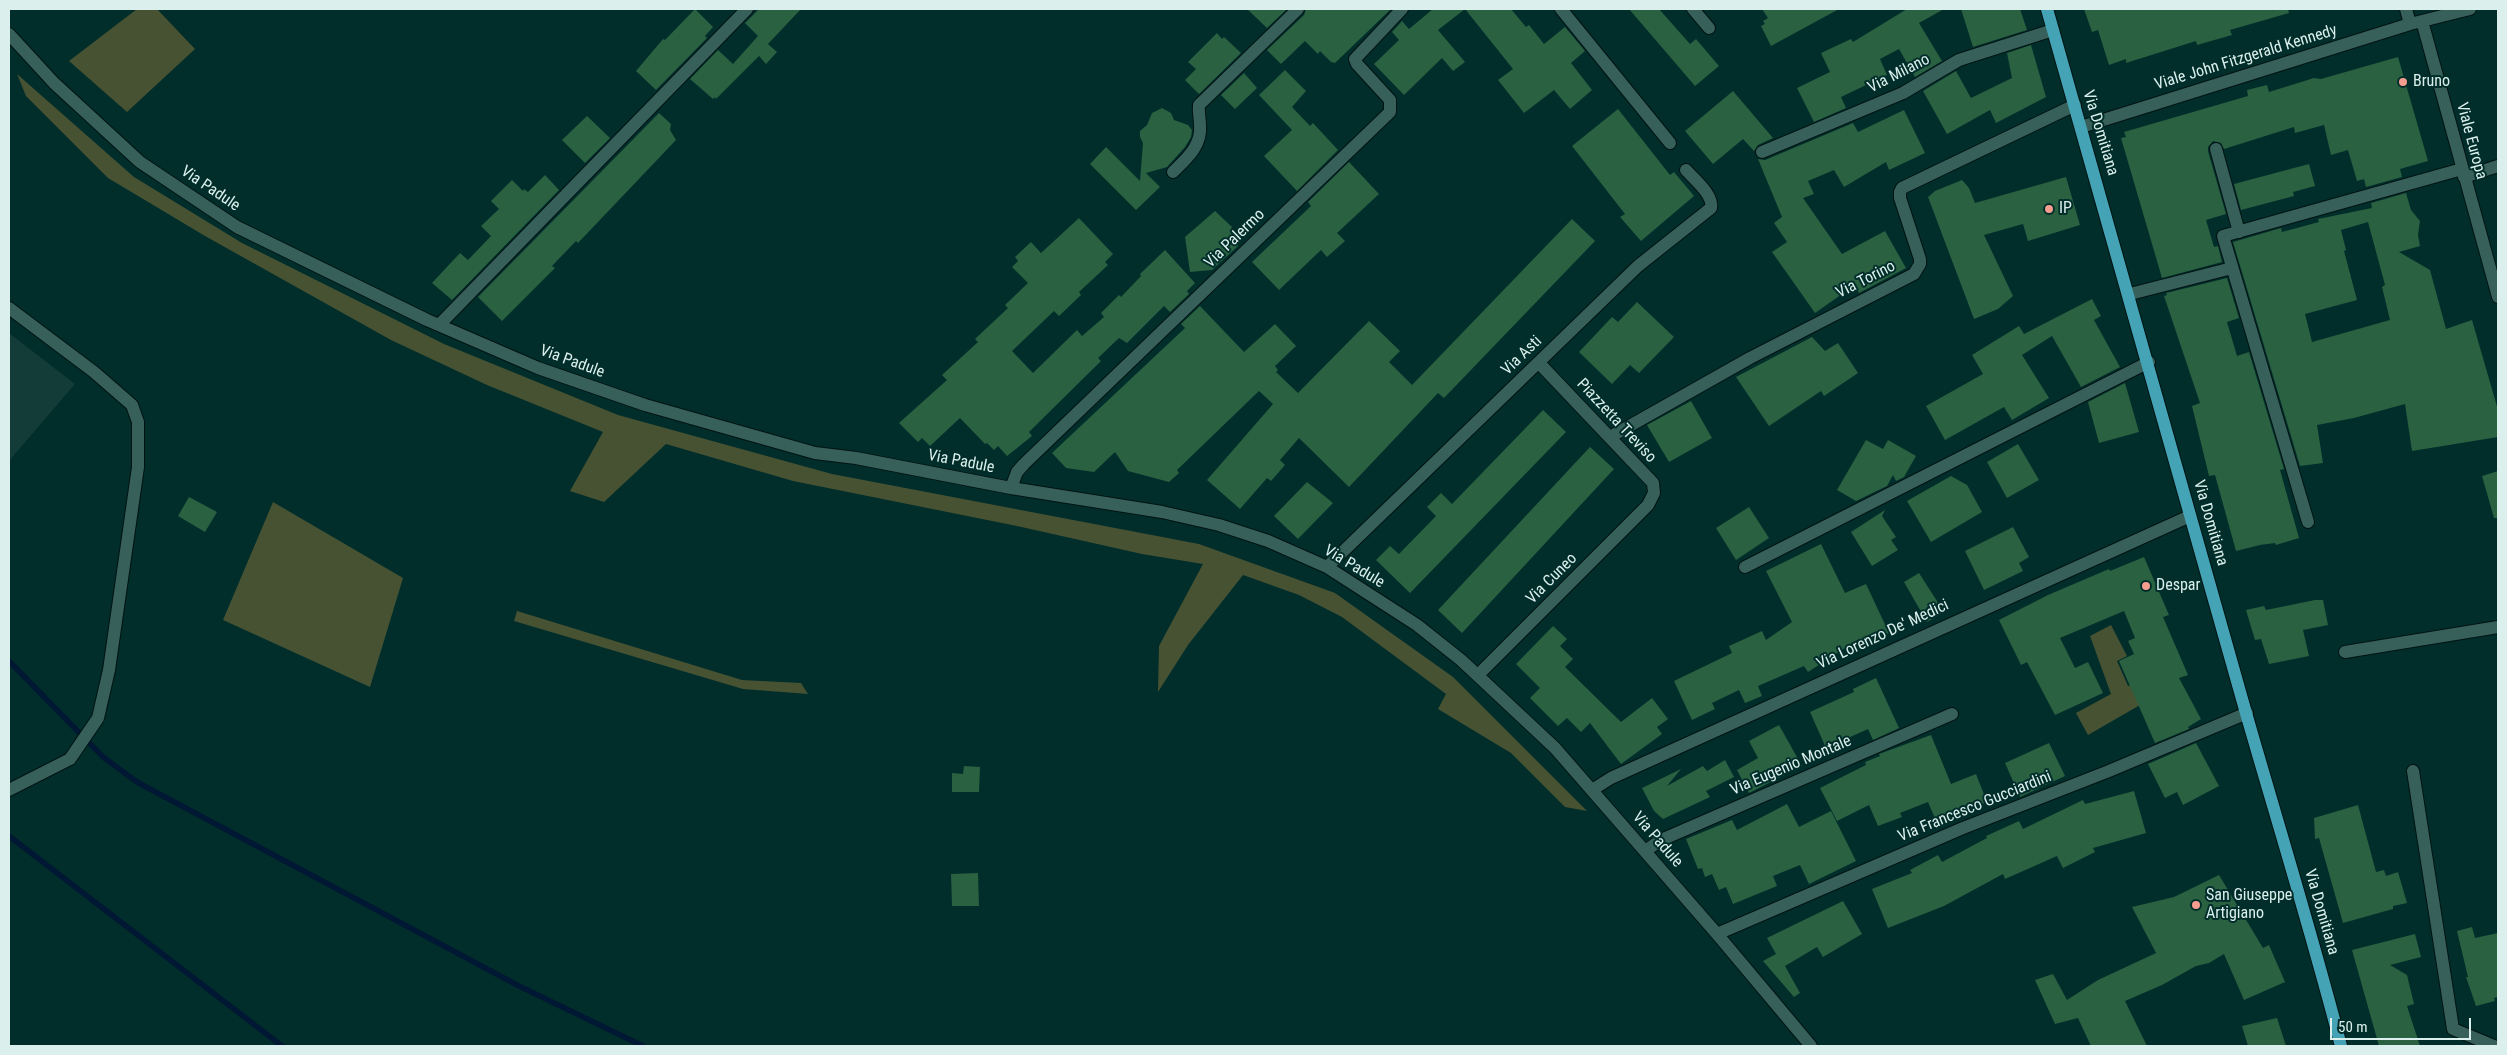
<!DOCTYPE html>
<html>
<head>
<meta charset="utf-8">
<style>
  body { margin:0 }
  #map { position:relative; width:2507px; height:1055px; overflow:hidden; background:#012e2b; font-family:"Roboto Condensed",sans-serif }
  canvas { display:block }
  .frame { position:absolute; inset:0; border:10px solid #dbf0ed; pointer-events:none }
  .scale { position:absolute; left:2330px; top:1018px; width:141px; height:22px; box-sizing:border-box; border:2px solid #dbf0ed; border-top:0; padding-left:6px; font-size:15px; line-height:18px; white-space:nowrap; color:#dbf0ed; -webkit-text-stroke:4px #012e2b; paint-order:stroke }
</style>
</head>
<body>
<div id="map">
<canvas width="2507" height="1055"></canvas>
<div class="frame"></div>
<div class="scale">50 m</div>
</div>
<script>
const ctx = document.querySelector('canvas').getContext('2d');
ctx.lineJoin = 'round';
function fill(path, color) { ctx.fillStyle = color; ctx.fill(path, 'evenodd'); }
function trace(path, color, width, dash) { ctx.strokeStyle = color; ctx.lineWidth = width; ctx.lineCap = dash ? 'butt' : 'round'; ctx.setLineDash(dash || []); ctx.stroke(path); }
function label(font, color, halo, rows, align = 'center') {
  ctx.font = font + ' "Roboto Condensed",sans-serif'; ctx.lineWidth = 4; ctx.setLineDash([]); ctx.textBaseline = 'middle'; ctx.strokeStyle = halo; ctx.fillStyle = color; for (const [text, x, y, turn = 0] of rows) {
    ctx.save(); ctx.translate(x, y); ctx.rotate((+turn || 0) * Math.PI / 180); ctx.textAlign = isNaN(turn) ? turn : align; if (halo) ctx.strokeText(text, 0, 0); ctx.fillText(text, 0, 0); ctx.restore();
  }
}
fill(new Path2D(`
  M9,333L75,384L9,461Z`), '#133b38');
fill(new Path2D(`
  M137,9H157L195,49L127,112L69,61Z
  M17,74L134,177L242,243L444,344L618,415L832,474L1199,544L1335,593L1453,677L1587,811L1565,807L1511,753L1438,709L1446,694L1342,617L1299,595L1243,575L1188,645L1158,692L1159,646L1203,564L1142,554L1017,526L793,481L666,444L604,502L570,491L603,432L487,385L391,340L205,236L108,178L26,96Z
  M273,502L403,578L370,687L223,620Z
  M517,611L742,680L801,683L808,694L743,689L514,621Z
  M2111,625L2127,656L2117,661L2128,686L2140,682L2147,701L2088,735L2076,713L2111,694L2090,636Z`), '#475233');
trace(new Path2D(`
  M9,661L103,757L137,782L517,985L643,1046
  M9,836L282,1046`), '#001833', 5.5);
fill(new Path2D(`
  M695,9L713,27L705,36L707,38L656,90L636,71L663,39L665,40Z
  M759,9H801L768,44L777,52L766,64L759,56L716,99L715,97L713,99L690,79L718,50L733,64L758,36L745,23Z
  M1247,9H1287L1267,28Z
  M1306,9H1391L1335,63L1331,62L1320,51L1318,54L1305,41L1281,64L1267,50L1304,15Z
  M1433,9H1511L1526,27L1529,25L1544,44L1565,27L1585,51L1571,63L1592,90L1570,109L1554,90L1524,113L1498,80L1513,69L1465,9L1438,30L1465,62L1453,71L1442,58L1404,95L1374,64L1399,40L1392,32L1402,21L1409,29Z
  M1629,9H1659L1690,44L1696,39L1719,66L1695,86Z
  M1762,9H1839L1771,46L1761,26L1765,24L1763,21L1768,18Z
  M1907,9H1944L1919,23L1942,61L1915,77L1899,49L1880,59L1887,75L1841,97L1846,108L1814,122L1797,88L1830,72L1821,53L1851,39L1853,42Z
  M1961,9H2020L2027,30L1973,47Z
  M2084,9H2288L2289,13L2230,30L2232,35L2197,45L2196,41L2126,63V59L2109,65L2098,30L2092,32Z
  M1217,33L1222,39L1224,37L1241,53L1199,94L1185,80L1196,69L1188,62Z
  M2031,45L2046,97L1996,123L1990,110L1947,134L1923,91L1956,71L1971,98L2012,78L2007,53Z
  M2398,57L2428,161L2400,169L2402,177L2366,187L2364,179L2357,181L2348,150L2331,155L2324,125L2295,133L2294,127L2224,149L2221,143L2213,141L2208,147V151L2226,214L2206,220L2214,247L2218,246L2222,262L2162,278L2121,138L2126,137L2124,132L2248,96L2247,90L2267,85L2269,92L2314,78L2321,79Z
  M1285,70L1306,91L1292,107L1310,126L1313,123L1338,150L1297,191L1264,156L1292,130L1259,95Z
  M1244,73L1257,88L1235,109L1221,95Z
  M1733,91L1773,138L1758,145L1754,151L1743,139L1713,164L1685,131Z
  M1162,108L1171,113L1174,120L1188,125L1192,130L1191,137L1185,147L1167,167L1146,173L1160,187L1136,210L1090,164L1106,147L1140,181L1143,143L1140,137V131L1147,125L1152,113Z
  M1618,109L1670,175L1674,172L1694,196L1641,241L1620,217L1625,214L1572,146Z
  M1904,110L1925,153L1889,170L1886,162L1844,187L1834,170L1808,181L1814,194L1803,198L1842,254L1885,231L1906,268L1859,293L1855,285L1815,313L1772,252L1787,242L1774,223L1782,217L1758,159L1765,160L1853,123L1858,132Z
  M659,113L671,124L670,130L676,140L578,243L576,241L552,266L555,268L502,321L478,297Z
  M587,116L610,138L585,163L562,140Z
  M1349,162L1379,194L1337,233L1345,241L1327,257L1321,250L1279,290L1252,262L1311,206L1308,202Z
  M2309,164L2315,186L2293,192L2294,196L2241,210L2234,184Z
  M545,175L559,190L452,300L432,283L460,253L468,260L491,236L481,226L499,209L491,201L512,180L523,191L524,189L528,192Z
  M2066,177L2080,225L2028,241L2023,224L1984,235L2013,296L1998,309L1974,319L1928,197L1935,191L1962,180L1969,188L1975,203Z
  M2406,193L2411,210L2420,221L2418,235L2420,246L2399,252L2430,270L2446,329L2472,320L2498,410V437L2412,451L2405,404L2354,418L2317,425L2323,463L2300,466L2233,242L2281,228L2282,232L2319,222L2318,219L2372,208L2371,203ZM2368,222L2385,285L2382,287L2390,320L2312,342L2305,314L2357,300L2344,251L2346,250L2341,230Z
  M1215,211L1232,227L1231,230L1237,237L1238,246L1212,270L1190,272L1185,237Z
  M1079,218L1113,254L1105,262L1108,265L1079,292L1081,295L1059,316L1054,311L1012,351L1033,373L1077,330L1082,336L1104,317L1101,313L1119,295L1121,297L1141,276L1140,274L1165,250L1195,283L1187,291L1189,294L1170,312L1164,306L1127,343L1119,338L1098,358L1101,361L1029,432L1032,436L1007,456L998,446L994,450L987,443L985,444L960,418L930,446L922,438L918,442L899,423L947,380L942,375L978,342L975,339L1008,308L1005,305L1028,283L1012,267L1018,261L1015,257L1031,242L1041,253Z
  M1572,219L1595,241L1444,398L1438,393L1349,487L1299,438L1280,460L1285,465L1271,481L1267,478L1240,509L1207,480L1273,404L1259,391L1177,470L1179,473L1169,482L1128,471L1115,452L1094,472L1066,468L1052,453L1185,328L1181,324L1200,306L1244,352L1275,324L1296,346L1275,366L1278,370L1276,372L1298,393L1369,321L1400,351L1389,362L1412,385Z
  M2227,278L2239,318L2227,322L2237,356L2249,352L2284,469L2280,470L2299,538L2276,545L2275,543L2260,545L2236,551L2215,475L2209,476L2192,406L2200,403L2164,296L2167,295L2166,293Z
  M2092,299L2101,316L2094,320L2120,367L2081,387L2052,336L2022,355L2049,398L2012,420L2004,407L1945,440L1926,406L1983,374L1972,355L2019,326L2024,334Z
  M1637,302L1674,337L1639,373L1630,365L1612,384L1579,352L1612,317L1618,322Z
  M1812,337L1825,351L1838,343L1858,373L1824,396L1821,391L1769,426L1736,377Z
  M2125,383L2139,432L2099,443L2088,402Z
  M1691,401L1712,438L1669,462L1647,425Z
  M1543,410L1566,432L1410,593L1376,560L1390,546L1399,554L1436,516L1427,507L1441,493L1452,504Z
  M1866,440L1883,449L1888,440L1916,456L1904,477L1896,481L1893,475L1887,486L1856,501L1837,490Z
  M2018,444L2039,480L2007,498L1987,462Z
  M1590,447L1614,469L1462,633L1438,610Z
  M2498,471V518H2494L2482,476Z
  M1951,476L1967,485L1982,512L1931,542L1907,501Z
  M1307,482L1333,503L1298,539L1274,516Z
  M189,497L217,512L205,532L178,516Z
  M1749,507L1769,538L1736,560L1716,528Z
  M1885,510L1882,516L1896,537L1891,540L1898,550L1872,566L1851,532Z
  M2013,527L2029,557L2019,563L2023,571L1984,590L1965,551Z
  M1821,544L1845,593L1866,584L1889,633L1862,645L1859,639L1808,672L1804,666L1758,686L1762,696L1745,703L1739,690L1712,703L1715,709L1692,720L1674,681L1732,653L1729,646L1762,631L1766,640L1792,622L1766,571Z
  M2144,557L2169,615L2163,617L2188,675L2179,678L2201,719L2188,727L2189,729L2155,743L2119,661L2134,654L2128,641L2135,638L2124,611L2060,638L2075,668L2088,662L2103,693L2055,715L2027,662L2021,665L1999,620L2048,595L2109,569L2110,571Z
  M1919,573L1944,612L1927,622L1904,582Z
  M2315,600H2323L2328,625L2303,630L2309,656L2269,664L2261,639L2255,640L2246,610L2264,606L2266,610Z
  M1553,626L1567,639L1560,646L1573,659L1565,667L1621,722L1652,698L1668,719L1657,727L1662,734L1621,764L1590,723L1581,732L1567,718L1558,726L1530,698L1540,688L1516,664Z
  M1876,678L1899,728L1873,740L1868,729L1826,748L1810,712L1854,692L1853,689Z
  M1779,725L1802,766L1749,793L1737,770L1758,758L1749,741Z
  M1931,735L1951,784L1976,774L1987,802L1937,823L1928,802L1900,813L1902,817L1878,826L1869,805L1837,821L1820,788L1866,765L1865,762L1880,756L1879,754Z
  M2049,743L2065,776L2020,797L2005,763Z
  M2196,743L2219,786L2183,805L2177,792L2165,798L2148,764Z
  M1725,760L1734,777L1706,791L1710,797L1663,819L1654,811L1642,788L1681,769L1667,786L1703,766L1707,771Z
  M964,766L980,767L979,792H952V773L963,774Z
  M2134,791L2146,833L2093,848L2095,852L2063,868L2057,856L2005,879L2003,874L1944,906L1888,928L1872,889L1912,873L1910,870L1938,855L1942,862L1987,838L1986,836L2019,821L2023,829L2083,800L2085,804Z
  M1787,804L1799,827L1831,811L1856,861L1809,884L1800,865L1773,876L1777,886L1733,904L1726,887L1719,890L1712,874L1705,877L1702,868L1698,869L1686,839L1732,820L1737,830Z
  M2358,805L2376,872L2384,870L2386,876L2398,872L2407,903L2393,906V909L2343,923L2319,838L2315,839L2314,818Z
  M978,873L979,906H952L951,874Z
  M2219,875L2263,948L2269,945L2285,982L2244,1000L2224,954L2209,963L2196,966L2162,985L2125,1001L2147,1046H2091L2078,1018L2055,1024L2035,980L2053,974L2067,1000L2098,980L2156,953L2132,907L2174,897Z
  M1843,901L1862,934L1823,957L1817,947L1785,966L1800,993L1794,997L1763,961L1776,954L1767,938Z
  M2472,927L2475,938L2498,933V997L2494,998L2495,1001L2476,1006L2466,977H2468L2457,931Z
  M2415,934L2421,957L2390,965L2407,975L2414,1004L2407,1006L2420,1046H2379L2352,950Z
  M2277,1018L2286,1046H2248L2242,1026Z`), '#2a6141');
const street = new Path2D(`
  M1561,9L1670,143
  M1693,9L1709,28
  M2406,9L2410,24
  M2422,21L2498,297
  M9,34L54,83L140,162L237,227L427,320L538,368L645,405L815,453L856,458L1011,488L1162,512L1219,525L1268,541L1327,567L1417,625L1461,660L1555,748L1717,934L1811,1046
  M2081,127L2410,24L2470,9
  M2216,149L2239,232
  M1762,152L1903,93L1959,60L2053,30
  M1173,172C1186,159 1202,146 1200,125C1200,117 1198,113 1199,105L1298,9
  M2464,177L2498,166
  M2130,294L2232,268
  M9,308L94,372L132,405L138,422V467L109,670L98,718L70,759L9,790
  M439,325L747,9
  M1610,437L1750,358L1914,274L1920,264V259L1900,198V192L1902,188L2075,105
  M1011,488L1017,472L1024,464L1390,112V100L1357,64L1355,59L1402,9
  M2308,522L2223,236L2462,169
  M1327,567L1638,266L1711,208C1714,195 1694,179 1686,170
  M1745,567L2149,362
  M2345,652L2498,627
  M1478,675L1648,505L1654,493L1653,483L1539,363
  M2413,771L2453,1029L2494,1046
  M1592,790L1611,778L2190,516
  M1645,851L1661,840L1952,714
  M1717,934L1963,828L2109,771L2247,713`);
const primary = new Path2D(`
  M2047,9C2114,243 2180,478 2246,713C2278,824 2312,934 2341,1046`);
trace(street, '#011312', 14);
trace(primary, '#011312', 14);
trace(street, '#37605b', 12);
trace(primary, '#44a3b5', 12);
for (const [x, y, r, color] of [
  [2403,82,5,"#f59d8e"],
  [2049,209,5,"#f59d8e"],
  [2146,586,5,"#f59d8e"],
  [2196,905,5,"#f59d8e"]
]) { const dot = new Path2D(); dot.arc(x, y, r, 0, 2 * Math.PI); ctx.fillStyle = color; ctx.fill(dot); trace(dot, '#012e2b', 2); }
label('16px', '#dbf0ed', '#012e2b', [
  ["Viale John Fitzgerald Kennedy",2246,58,-17],
  ["Via Milano",1899,74,-27],
  ["Via Domitiana",2100,133,73],
  ["Viale Europa",2471,141,75],
  ["Via Padule",210,189,34],
  ["Via Palermo",1235,239,-44],
  ["Via Torino",1866,280,-27],
  ["Via Asti",1522,356,-44],
  ["Via Padule",572,362,20],
  ["Piazzetta Treviso",1616,421,47],
  ["Via Padule",961,462,11],
  ["Via Domitiana",2210,523,74],
  ["Via Padule",1354,567,31],
  ["Via Cuneo",1552,579,-45],
  ["Via Lorenzo De' Medici",1883,635,-25],
  ["Via Eugenio Montale",1791,766,-23],
  ["Via Francesco Gucciardini",1975,807,-22],
  ["Via Padule",1657,840,49],
  ["Via Domitiana",2321,912,74]
]);
label('16px', '#dbf0ed', '#012e2b', [
  ["Bruno",2413,82],
  ["IP",2059,209],
  ["Despar",2156,586],
  ["San Giuseppe",2206,896],
  ["Artigiano",2206,914]
], 'left');
</script>
</body>
</html>
